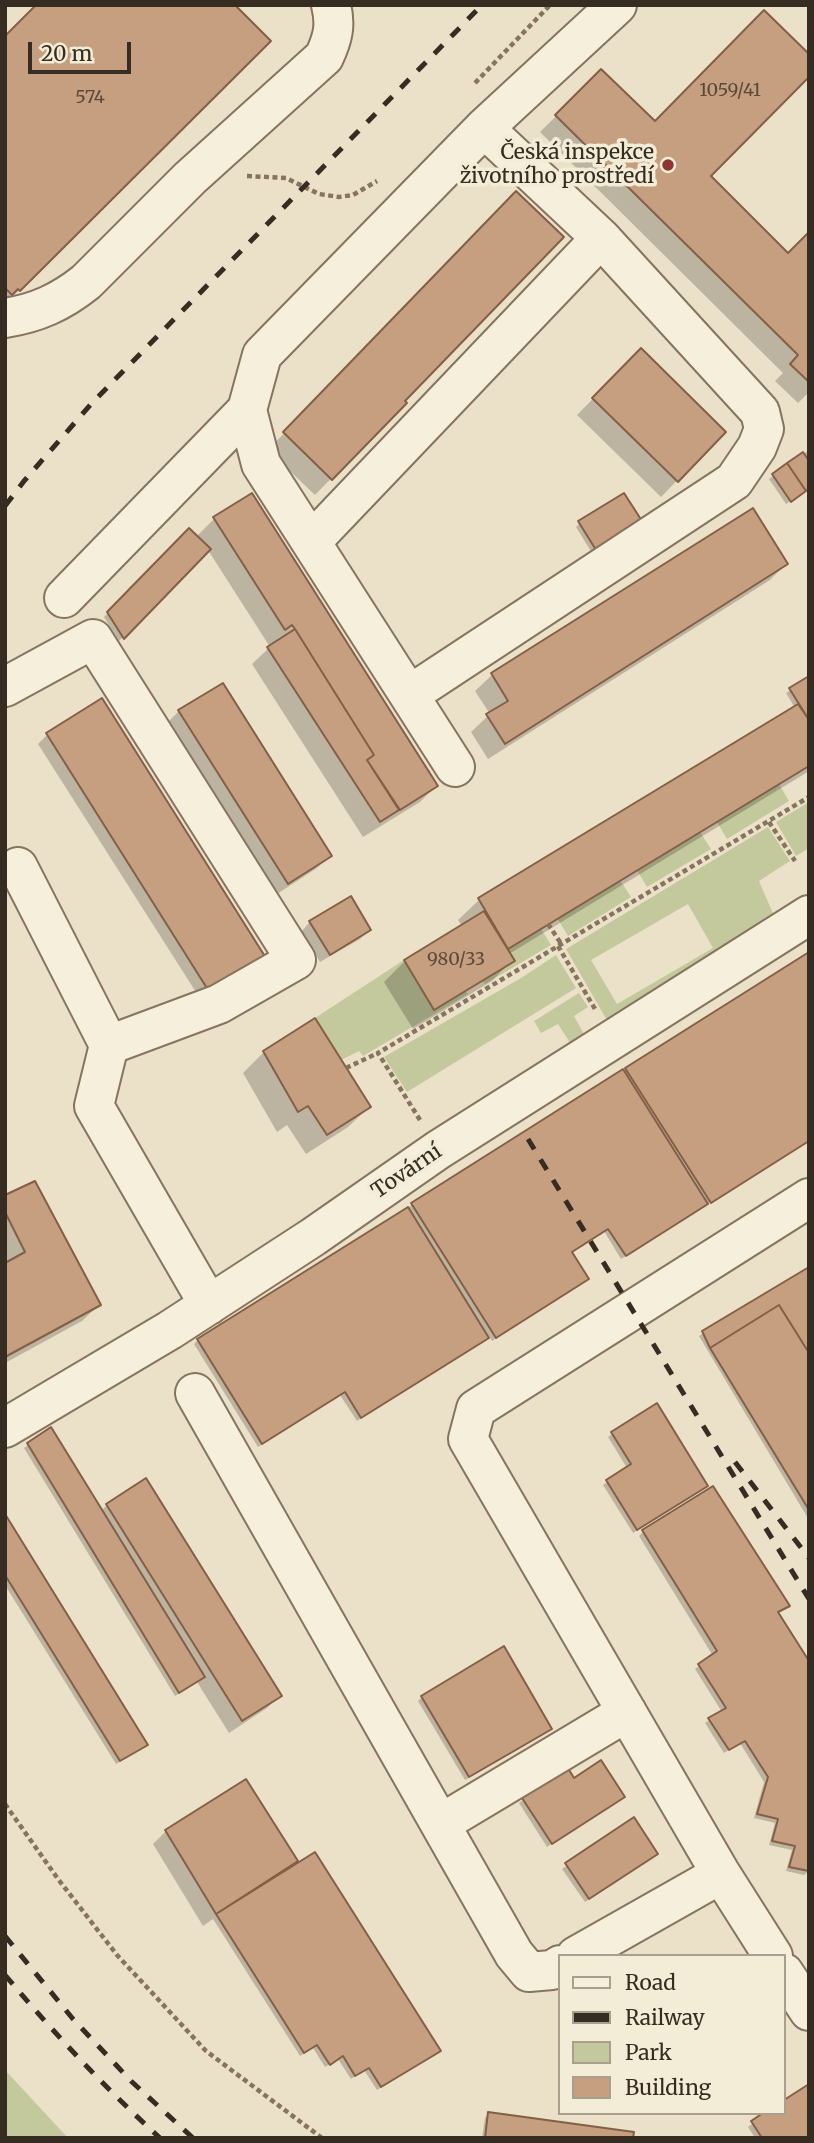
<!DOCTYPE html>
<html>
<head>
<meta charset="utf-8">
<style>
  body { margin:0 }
  #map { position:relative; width:814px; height:2143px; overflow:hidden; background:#ebe1c8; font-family:Merriweather,serif }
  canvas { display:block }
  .frame { position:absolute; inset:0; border:7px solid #372c21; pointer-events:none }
  .legend { position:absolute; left:558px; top:1954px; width:228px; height:161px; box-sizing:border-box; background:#f3ecd7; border:2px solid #a89f8e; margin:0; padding:9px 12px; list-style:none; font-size:21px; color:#372c21 }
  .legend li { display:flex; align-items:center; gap:14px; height:35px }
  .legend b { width:35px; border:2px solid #a89f8e }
  .scale { position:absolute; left:28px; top:42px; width:103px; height:32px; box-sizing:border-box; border:4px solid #372c21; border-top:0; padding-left:9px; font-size:21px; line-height:24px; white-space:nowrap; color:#372c21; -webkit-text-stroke:5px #f3ecd7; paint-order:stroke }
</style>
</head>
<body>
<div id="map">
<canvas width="814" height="2143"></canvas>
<div class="frame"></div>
<ul class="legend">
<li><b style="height:9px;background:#f6efdb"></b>Road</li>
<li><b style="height:9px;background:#372c21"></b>Railway</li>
<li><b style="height:19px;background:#c3c99d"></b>Park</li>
<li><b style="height:19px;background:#c69f81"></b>Building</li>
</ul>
<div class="scale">20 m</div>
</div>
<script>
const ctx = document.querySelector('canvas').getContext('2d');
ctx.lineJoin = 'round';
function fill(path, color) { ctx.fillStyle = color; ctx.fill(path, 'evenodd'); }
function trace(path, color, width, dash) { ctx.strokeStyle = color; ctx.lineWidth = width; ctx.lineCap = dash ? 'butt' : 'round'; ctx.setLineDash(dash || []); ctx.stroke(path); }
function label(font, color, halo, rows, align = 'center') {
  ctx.font = font + ' Merriweather,serif'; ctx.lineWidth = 7; ctx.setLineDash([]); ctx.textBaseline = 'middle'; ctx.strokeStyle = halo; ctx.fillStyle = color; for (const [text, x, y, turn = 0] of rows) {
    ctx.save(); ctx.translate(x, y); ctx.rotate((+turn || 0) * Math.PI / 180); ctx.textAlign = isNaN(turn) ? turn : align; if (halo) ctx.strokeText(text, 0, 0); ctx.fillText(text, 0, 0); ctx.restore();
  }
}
fill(new Path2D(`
  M779,784L789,801L727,839L717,822Z
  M809,802V848L796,856L776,822Z
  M768,827L790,861L759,881L778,925L612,1029L566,949ZM688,904L713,948L617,1004L591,960Z
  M700,832L711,849L647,887L637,870Z
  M620,880L631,897L568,936L557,918Z
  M541,929L551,945L485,984L482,981L514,961L508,949Z
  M556,955L576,988L407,1092L384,1057L521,978Z
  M404,960L434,1010L465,991L468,994L363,1056L359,1051L341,1060L315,1018Z
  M579,993L588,1007L574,1016L589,1043L576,1052L558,1024L541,1033L534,1021Z
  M5,2070L68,2138H5Z`), '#c3c99d');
fill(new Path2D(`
  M5,39L269,41L10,299L8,296L5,299Z
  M601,72L788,255L809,234V392L798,403L775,381L783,373L540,132Z
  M500,210L402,401L405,403L315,495L268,450Z
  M641,350L724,432L661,497L577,415Z
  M809,450V489L786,504L769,479Z
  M752,510L786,564L770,580L488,759L471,732L490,714L475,691L492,675Z
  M214,519L436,786L420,802L363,837L252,664L270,647L208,550L119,641L104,617L189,530L196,537Z
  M640,521L592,553L576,527L580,523Z
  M809,678V771L806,773L509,954L512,960L492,981L413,1029L384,982L405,961L462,926L458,920L479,900L795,708L786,693Z
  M179,711L330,855L317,868L274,896L166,724Z
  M47,735L255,967L201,1000L38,744Z
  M310,922L369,930L360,939L320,962L302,931Z
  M809,954V1141L621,1259L604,1231L571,1253L583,1283L492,1341L489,1336L357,1421L340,1395L258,1447L194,1344L198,1340Z
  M264,1052L369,1107L348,1127L306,1154L287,1125L277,1132L243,1073Z
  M5,1197L99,1305L82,1321L5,1363V1265L7,1264L5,1260Z
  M809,1269V1520L699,1336Z
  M656,1405L702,1489L633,1533L603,1485L627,1468L608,1437Z
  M51,1430L101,1511L107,1505L280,1695L267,1708L229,1733L197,1682L175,1696L24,1448Z
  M5,1517L146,1745L116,1764L5,1585Z
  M643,1532L787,1606L777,1613L809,1664V1871L804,1875L786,1871L792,1850L769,1845L775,1823L754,1818L764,1782L740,1743L724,1753L705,1723L722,1712L695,1669L713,1656L639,1536Z
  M422,1697L546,1732L465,1780L418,1701Z
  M567,1770L573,1780L619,1800L547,1847L519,1803Z
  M245,1781L296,1861L287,1869L434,2055L377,2090L364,2070L351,2079L338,2059L325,2067L313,2048L300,2056L213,1919L203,1926L153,1844L166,1831Z
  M633,1820L652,1858L585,1902L562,1869Z
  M767,2113H784L809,2138H755L748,2127Z
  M489,2114L631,2138H482L485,2118Z`), '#0003');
const building = new Path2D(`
  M36,5H235L271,41L20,291L18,289L12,295L5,288V36Z
  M764,10L809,54V77L711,176L788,253L809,232V382L790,364L798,355L555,115L601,69L655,121Z
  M516,191L564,237L405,401L407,403L332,480L283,432Z
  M641,348L726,432L678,482L592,398Z
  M803,452L809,461V489L806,491L787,463Z
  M787,463L806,491L791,502L772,474Z
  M252,493L438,786L400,810L367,760L374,755L295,629L292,625L285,630L213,517Z
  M624,493L642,521L596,550L578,521Z
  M753,508L788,564L505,744L486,714L508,701L491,673Z
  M189,528L211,549L124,639L107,612Z
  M295,629L374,755L367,760L399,810L380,822L267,647Z
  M809,676V720L789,688Z
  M223,683L332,856L288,884L178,710Z
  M102,698L266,958L210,993L46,733Z
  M798,704L809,720V766L508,949L478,898Z
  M351,896L371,930L330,955L309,921Z
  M484,911L515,961L434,1010L404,960Z
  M809,952V1141L711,1203L625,1068Z
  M315,1018L371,1107L327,1135L308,1106L298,1112L263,1051Z
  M623,1069L708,1204L626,1256L608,1229L572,1252L589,1279L496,1338L411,1203Z
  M35,1181L101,1305L5,1357V1263L25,1252L5,1212V1195Z
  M408,1207L489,1338L361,1418L345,1392L262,1444L197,1339Z
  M809,1267V1353L779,1305L710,1348L702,1331Z
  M779,1305L809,1353V1510L710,1348Z
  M657,1403L708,1486L637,1530L606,1480L631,1464L611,1432Z
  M51,1427L205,1677L179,1693L27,1443Z
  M146,1478L282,1696L242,1721L106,1504Z
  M713,1486L790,1606L778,1612L809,1661V1871L789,1867L795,1846L772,1841L778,1819L757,1814L768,1777L745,1741L729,1750L708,1718L726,1708L698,1664L717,1651L642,1530Z
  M5,1514L148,1745L120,1761L5,1575Z
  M504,1646L552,1729L469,1777L421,1696Z
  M601,1760L625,1797L552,1844L522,1798L568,1768L574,1778Z
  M246,1779L298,1861L216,1914L165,1830Z
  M634,1817L658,1854L589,1899L565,1863Z
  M315,1852L441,2051L381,2087L369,2068L355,2076L343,2056L330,2065L317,2045L304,2053L216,1914Z
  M809,2084V2138H762L751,2121L763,2113H784V2100Z
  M488,2112L634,2132L633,2138H485Z`);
fill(building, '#c69f81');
trace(building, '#835f46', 2);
const minor = new Path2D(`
  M5,318C37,313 61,302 86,282L190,178L324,57C333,38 336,25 331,5
  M311,542L601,238L484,128
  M64,598L247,410
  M5,687L93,639L296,960L219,1004L109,1045
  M409,695L734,481L757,447L764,429L760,412L601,238
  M455,767L261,464L247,410L262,355L484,128L617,5
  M18,867L109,1045L94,1106L209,1305
  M195,1393L514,1954L529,1972L552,1970L560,1965
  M5,1428L170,1330L313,1237L438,1150L809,915
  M440,1824L627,1712
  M576,1956L721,1874
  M773,1956L721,1874L468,1439L476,1409L809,1198
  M784,1973L809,2011`);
trace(minor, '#86745e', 42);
trace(new Path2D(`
  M475,83L550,5
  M247,176L286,178L319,194L339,197L353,195L377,181
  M769,822L795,861
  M548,924L562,945
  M558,946L595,1009
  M346,1068L378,1053
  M420,1120L378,1053L809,797
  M5,1804L58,1879L117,1955L206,2051L322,2138`), '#86745e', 4.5, [5, 3.5]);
trace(minor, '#f6efdb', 38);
trace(new Path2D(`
  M5,506L24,481L92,403L482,5
  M528,1139L809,1599
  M735,1462L809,1558
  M5,1936L73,2019L131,2081L193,2138
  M5,1975C54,2033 104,2087 160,2138`), '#372c21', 5, [12, 12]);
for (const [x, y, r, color] of [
  [668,165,7,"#903433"]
]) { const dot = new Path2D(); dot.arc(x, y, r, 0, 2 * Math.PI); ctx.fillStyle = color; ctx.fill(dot); trace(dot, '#f3ecd7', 2.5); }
label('18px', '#5b4939', null, [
  ["1059/41",730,91],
  ["574",90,98],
  ["980/33",456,960]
]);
label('21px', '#372c21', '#f3ecd7', [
  ["Česká inspekce",654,153],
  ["životního prostředí",654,177]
], 'right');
label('21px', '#372c21', '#f3ecd7', [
  ["Tovární",407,1172,-34]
]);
</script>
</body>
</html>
